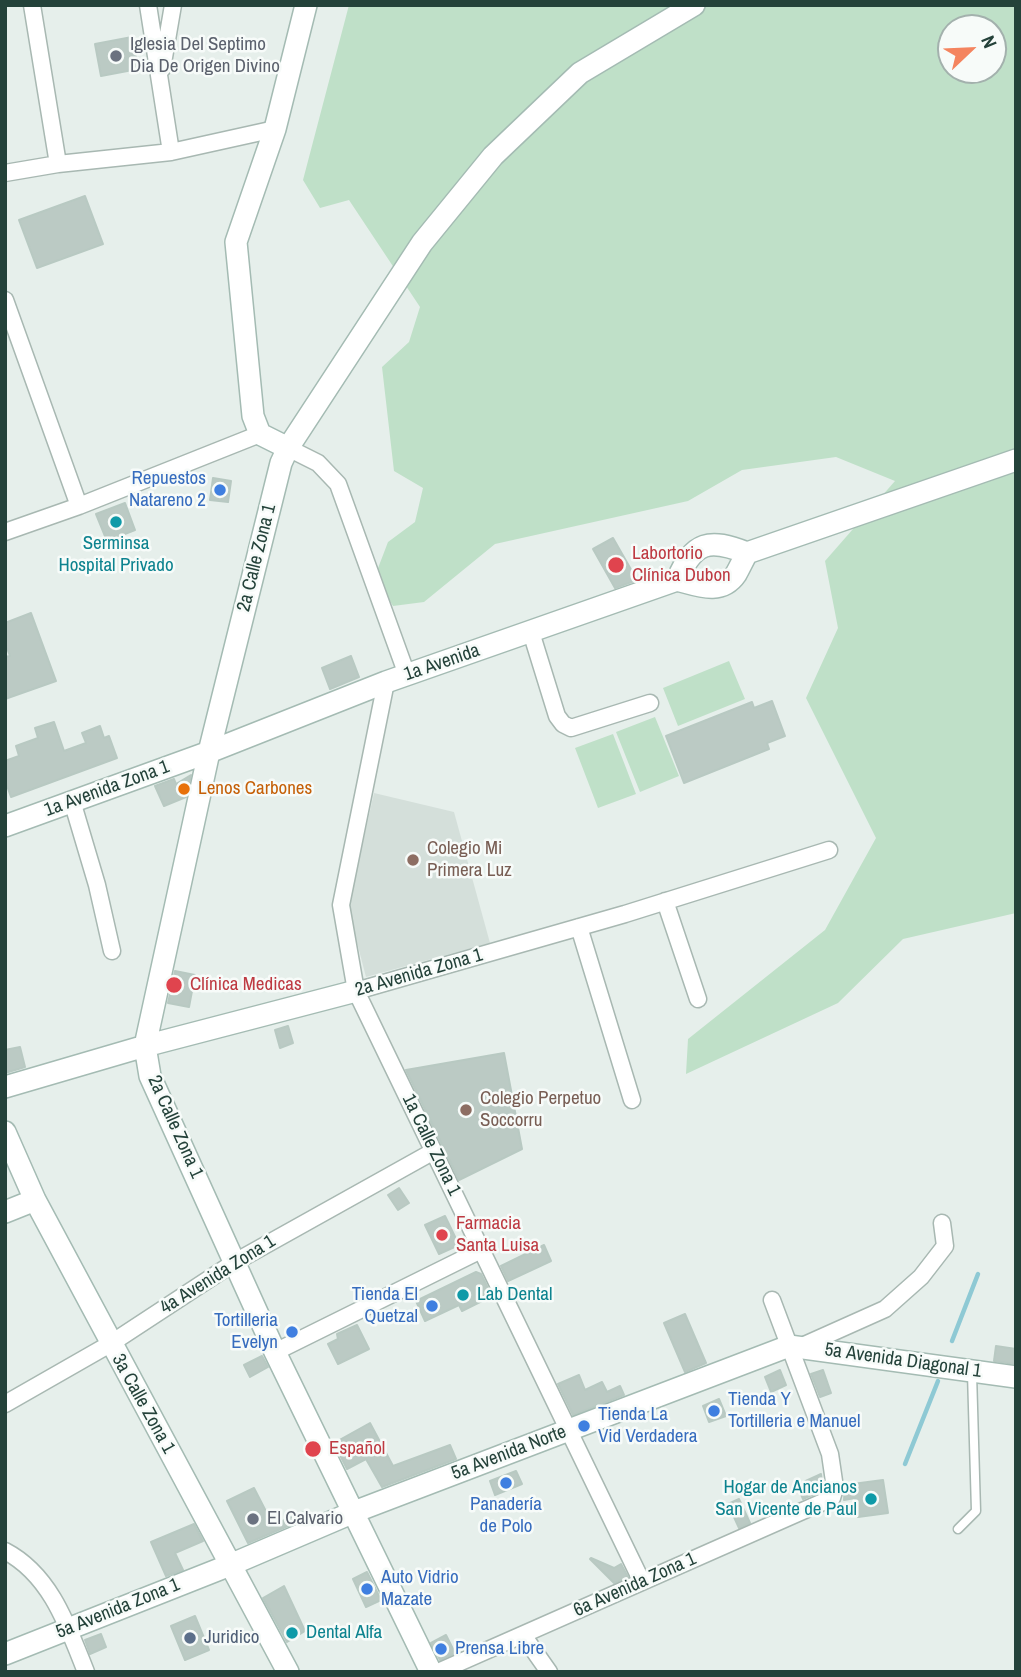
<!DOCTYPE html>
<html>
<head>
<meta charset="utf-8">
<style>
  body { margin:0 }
  #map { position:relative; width:1021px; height:1677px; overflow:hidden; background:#e6efeb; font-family:"Archivo Narrow",sans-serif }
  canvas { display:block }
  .frame { position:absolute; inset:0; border:7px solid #24423a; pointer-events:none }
  .north { position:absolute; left:937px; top:14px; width:70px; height:70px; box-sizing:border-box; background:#f7fbf9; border:2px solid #a3b1ad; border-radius:50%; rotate:67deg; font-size:19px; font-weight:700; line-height:28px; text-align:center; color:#24423a }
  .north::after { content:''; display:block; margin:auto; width:24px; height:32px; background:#f4845f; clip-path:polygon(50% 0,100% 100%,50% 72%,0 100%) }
</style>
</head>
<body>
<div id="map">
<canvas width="1021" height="1677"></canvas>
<div class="frame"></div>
<div class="north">N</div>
</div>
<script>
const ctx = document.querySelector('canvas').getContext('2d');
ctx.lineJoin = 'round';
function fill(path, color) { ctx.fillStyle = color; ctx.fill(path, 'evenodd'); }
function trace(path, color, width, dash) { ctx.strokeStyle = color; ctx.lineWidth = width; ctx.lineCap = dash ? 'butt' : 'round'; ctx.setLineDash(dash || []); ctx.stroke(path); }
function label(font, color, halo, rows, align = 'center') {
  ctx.font = font + ' "Archivo Narrow",sans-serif'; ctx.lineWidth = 5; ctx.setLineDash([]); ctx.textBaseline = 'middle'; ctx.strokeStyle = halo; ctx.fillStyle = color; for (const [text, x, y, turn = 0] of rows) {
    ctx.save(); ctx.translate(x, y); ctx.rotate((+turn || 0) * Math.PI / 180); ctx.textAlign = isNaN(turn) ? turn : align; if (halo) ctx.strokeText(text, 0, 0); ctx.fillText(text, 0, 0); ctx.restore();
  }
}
fill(new Path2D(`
  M374,793L454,812L490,943L366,977L348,908Z`), '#d4dfda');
fill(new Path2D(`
  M349,5H1016V913L903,939L838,1003L686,1074L688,1039L825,930L876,838L806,698L838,628L825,561L895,481L836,457L742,470L688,501L495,544L424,602L393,606L375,576L388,542L415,522L423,488L394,471L382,367L409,342L420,307L349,200L320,208L303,180ZM951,28H993V70H951Z
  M729,661L745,699L678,726L663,688Z
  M655,717L679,776L640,792L616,732Z
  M613,734L636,794L598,808L575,748Z`), '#bfe0c8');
trace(new Path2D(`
  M952,1341L978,1274
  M905,1464L938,1381`), '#8ec9d4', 4.5);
const building = new Path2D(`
  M132,37L138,69L101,76L95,44Z
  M85,196L103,244L37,268L19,220Z
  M213,478L231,481L228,502L210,500Z
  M125,503L135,530L107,541L96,514Z
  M613,538L637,580L615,588L593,549Z
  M31,613L56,681L5,699V657L10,656L5,643V623Z
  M351,656L359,677L330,689L322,668Z
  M772,701L785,736L767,743L769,749L684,783L666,736L752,702L754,708Z
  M54,722L64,751L86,743L82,733L100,726L104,738L109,736L117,758L11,797L5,780V761L19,756L16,746L38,738L35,728Z
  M191,775L186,797L164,806L155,786L174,779L176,784Z
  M175,971L195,975L189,1007L168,1003Z
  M288,1026L293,1043L280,1048L275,1030Z
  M20,1047L25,1067L5,1073V1050Z
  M504,1053L522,1149L459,1180L406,1070Z
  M399,1188L409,1203L398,1210L388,1195Z
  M445,1216L459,1245L439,1254L425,1225Z
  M544,1245L551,1261L508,1281L501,1266Z
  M476,1272L481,1274L492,1296L462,1311L459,1305L425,1321L416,1301Z
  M685,1314L706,1363L685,1372L664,1323Z
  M357,1325L369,1349L338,1364L328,1344L338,1339L337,1334Z
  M996,1346L1016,1349L1015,1364L994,1361Z
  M262,1356L268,1367L250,1377L244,1365Z
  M780,1370L786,1385L771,1392L765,1377Z
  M823,1370L831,1393L820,1397L811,1374Z
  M579,1375L585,1390L602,1382L607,1392L620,1386L624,1395L573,1415L558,1384Z
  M719,1399L726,1416L709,1422L703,1406Z
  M370,1423L393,1466L450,1445L456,1459L382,1487L366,1459L347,1469L334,1443Z
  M516,1471L522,1484L495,1495L490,1481Z
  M821,1474L823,1490L803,1499L797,1485Z
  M883,1480L888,1513L858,1517L855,1498L844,1500L845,1485Z
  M254,1488L273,1525L306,1511L309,1517L248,1543L227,1501Z
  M739,1499L750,1523L739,1528L728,1504Z
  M194,1524L203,1541L175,1553L183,1570L166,1576L151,1542Z
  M591,1558L614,1568L621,1564L628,1577L614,1583L590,1559Z
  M367,1572L381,1600L366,1607L353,1579Z
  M284,1586L305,1631L287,1642L263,1598Z
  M195,1616L209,1650L185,1660L171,1626Z
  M101,1634L106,1647L90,1654L85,1640Z
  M446,1635L455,1653L440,1660L431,1643Z`);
fill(building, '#bbcac4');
trace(building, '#b8c9c2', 2);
const lane = new Path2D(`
  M958,1529L976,1511L972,1373`);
const street = new Path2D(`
  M32,5L58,164
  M148,5L171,152
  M162,69L173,5
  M5,173L58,164L171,152L275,129
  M5,300L79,506
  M288,448L318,463L338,484L407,675
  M5,532L79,506L260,434
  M531,632L557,716L563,724L571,728L650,703
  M386,682L341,905L356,991L642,1582
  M72,801L97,885L112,951
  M665,901L698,999
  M579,927L632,1100
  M356,991L625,914L829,850
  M800,1347L885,1309L921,1277L945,1246L942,1223
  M275,1352L481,1250
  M5,1404L110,1344L235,1262L434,1151
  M5,1551C51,1575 68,1627 86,1672
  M523,1635L549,1672
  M438,1672L832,1498L835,1488L830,1454L772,1300`);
const secondary = new Path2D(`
  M288,448L260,434L253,416L236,242L275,129L306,5
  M677,580C694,541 709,538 747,553
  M5,826L209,752L386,682L677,580C697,585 721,596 736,574C740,567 743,560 747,553L1016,460
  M5,1087L145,1046L356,991
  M5,1132L35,1200L288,1672
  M5,1212L35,1200
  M5,1654L230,1565L354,1512L789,1346L1016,1377
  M431,1672L275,1352L150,1076L145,1046L209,752L281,463L288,448L422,243L493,156L580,73L694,5`);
trace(lane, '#a8b8b2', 11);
trace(street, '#a8b8b2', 19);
trace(secondary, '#a4bbb3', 24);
trace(lane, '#fff', 8);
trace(street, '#fff', 16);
trace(secondary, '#fff', 21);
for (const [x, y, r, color] of [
  [116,56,7,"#6b7280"],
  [220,490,7,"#3f7fe0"],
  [116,522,7,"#0f9aa8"],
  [616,565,9,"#e0444e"],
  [184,789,7,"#e8710a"],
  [413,860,7,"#8d6e63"],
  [174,985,9,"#e0444e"],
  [466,1110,7,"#8d6e63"],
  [442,1235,7,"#e0444e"],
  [463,1295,7,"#0f9aa8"],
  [432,1306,7,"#3f7fe0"],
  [292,1332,7,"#3f7fe0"],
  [714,1411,7,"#3f7fe0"],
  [584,1426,7,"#3f7fe0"],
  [313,1449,9,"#e0444e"],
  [506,1483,7,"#3f7fe0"],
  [871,1499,7,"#0f9aa8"],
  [253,1519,7,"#6b7280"],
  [367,1589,7,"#3f7fe0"],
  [292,1633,7,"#0f9aa8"],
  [190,1638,7,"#5c6f8a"],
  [441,1649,7,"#3f7fe0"]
]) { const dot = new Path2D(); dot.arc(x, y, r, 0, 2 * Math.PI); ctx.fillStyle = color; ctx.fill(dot); trace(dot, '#f7fbf9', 2.5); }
label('19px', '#5b616d', '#f7fbf9', [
  ["Iglesia Del Septimo",130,45],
  ["Dia De Origen Divino",130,67],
  ["El Calvario",267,1519]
], 'left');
label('19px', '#366cbe', '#f7fbf9', [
  ["Repuestos",206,479,"right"],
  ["Natareno 2",206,501,"right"],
  ["Tienda El",418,1295,"right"],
  ["Quetzal",418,1317,"right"],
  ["Tortilleria",278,1321,"right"],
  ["Evelyn",278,1343,"right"],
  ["Tienda Y",728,1400],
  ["Tortilleria e Manuel",728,1422],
  ["Tienda La",598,1415],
  ["Vid Verdadera",598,1437],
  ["Panadería",506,1505,"center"],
  ["de Polo",506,1527,"center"],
  ["Auto Vidrio",381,1578],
  ["Mazate",381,1600],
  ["Prensa Libre",455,1649]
], 'left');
label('19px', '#0d838f', '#f7fbf9', [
  ["Serminsa",116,544,"center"],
  ["Hospital Privado",116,566,"center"],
  ["Lab Dental",477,1295],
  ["Hogar de Ancianos",857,1488,"right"],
  ["San Vicente de Paul",857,1510,"right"],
  ["Dental Alfa",306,1633]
], 'left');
label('19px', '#be3a42', '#f7fbf9', [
  ["Labortorio",632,554],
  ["Clínica Dubon",632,576],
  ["Clínica Medicas",190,985],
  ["Farmacia",456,1224],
  ["Santa Luisa",456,1246],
  ["Español",329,1449]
], 'left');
label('19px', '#24423a', '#f7fbf9', [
  ["2a Calle Zona 1",257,558,-76],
  ["1a Avenida",442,663,-19],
  ["1a Avenida Zona 1",107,789,-20],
  ["2a Avenida Zona 1",419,973,-16],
  ["2a Calle Zona 1",175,1127,66],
  ["1a Calle Zona 1",431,1145,64],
  ["4a Avenida Zona 1",218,1275,-32],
  ["5a Avenida Diagonal 1",903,1361,8],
  ["3a Calle Zona 1",143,1404,61],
  ["5a Avenida Norte",509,1453,-21],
  ["6a Avenida Zona 1",635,1585,-24],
  ["5a Avenida Zona 1",118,1609,-22]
]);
label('19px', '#c56008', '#f7fbf9', [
  ["Lenos Carbones",198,789]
], 'left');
label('19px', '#785e54', '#f7fbf9', [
  ["Colegio Mi",427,849],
  ["Primera Luz",427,871],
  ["Colegio Perpetuo",480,1099],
  ["Soccorru",480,1121]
], 'left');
label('19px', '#4e5e75', '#f7fbf9', [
  ["Juridico",204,1638]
], 'left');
</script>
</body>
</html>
